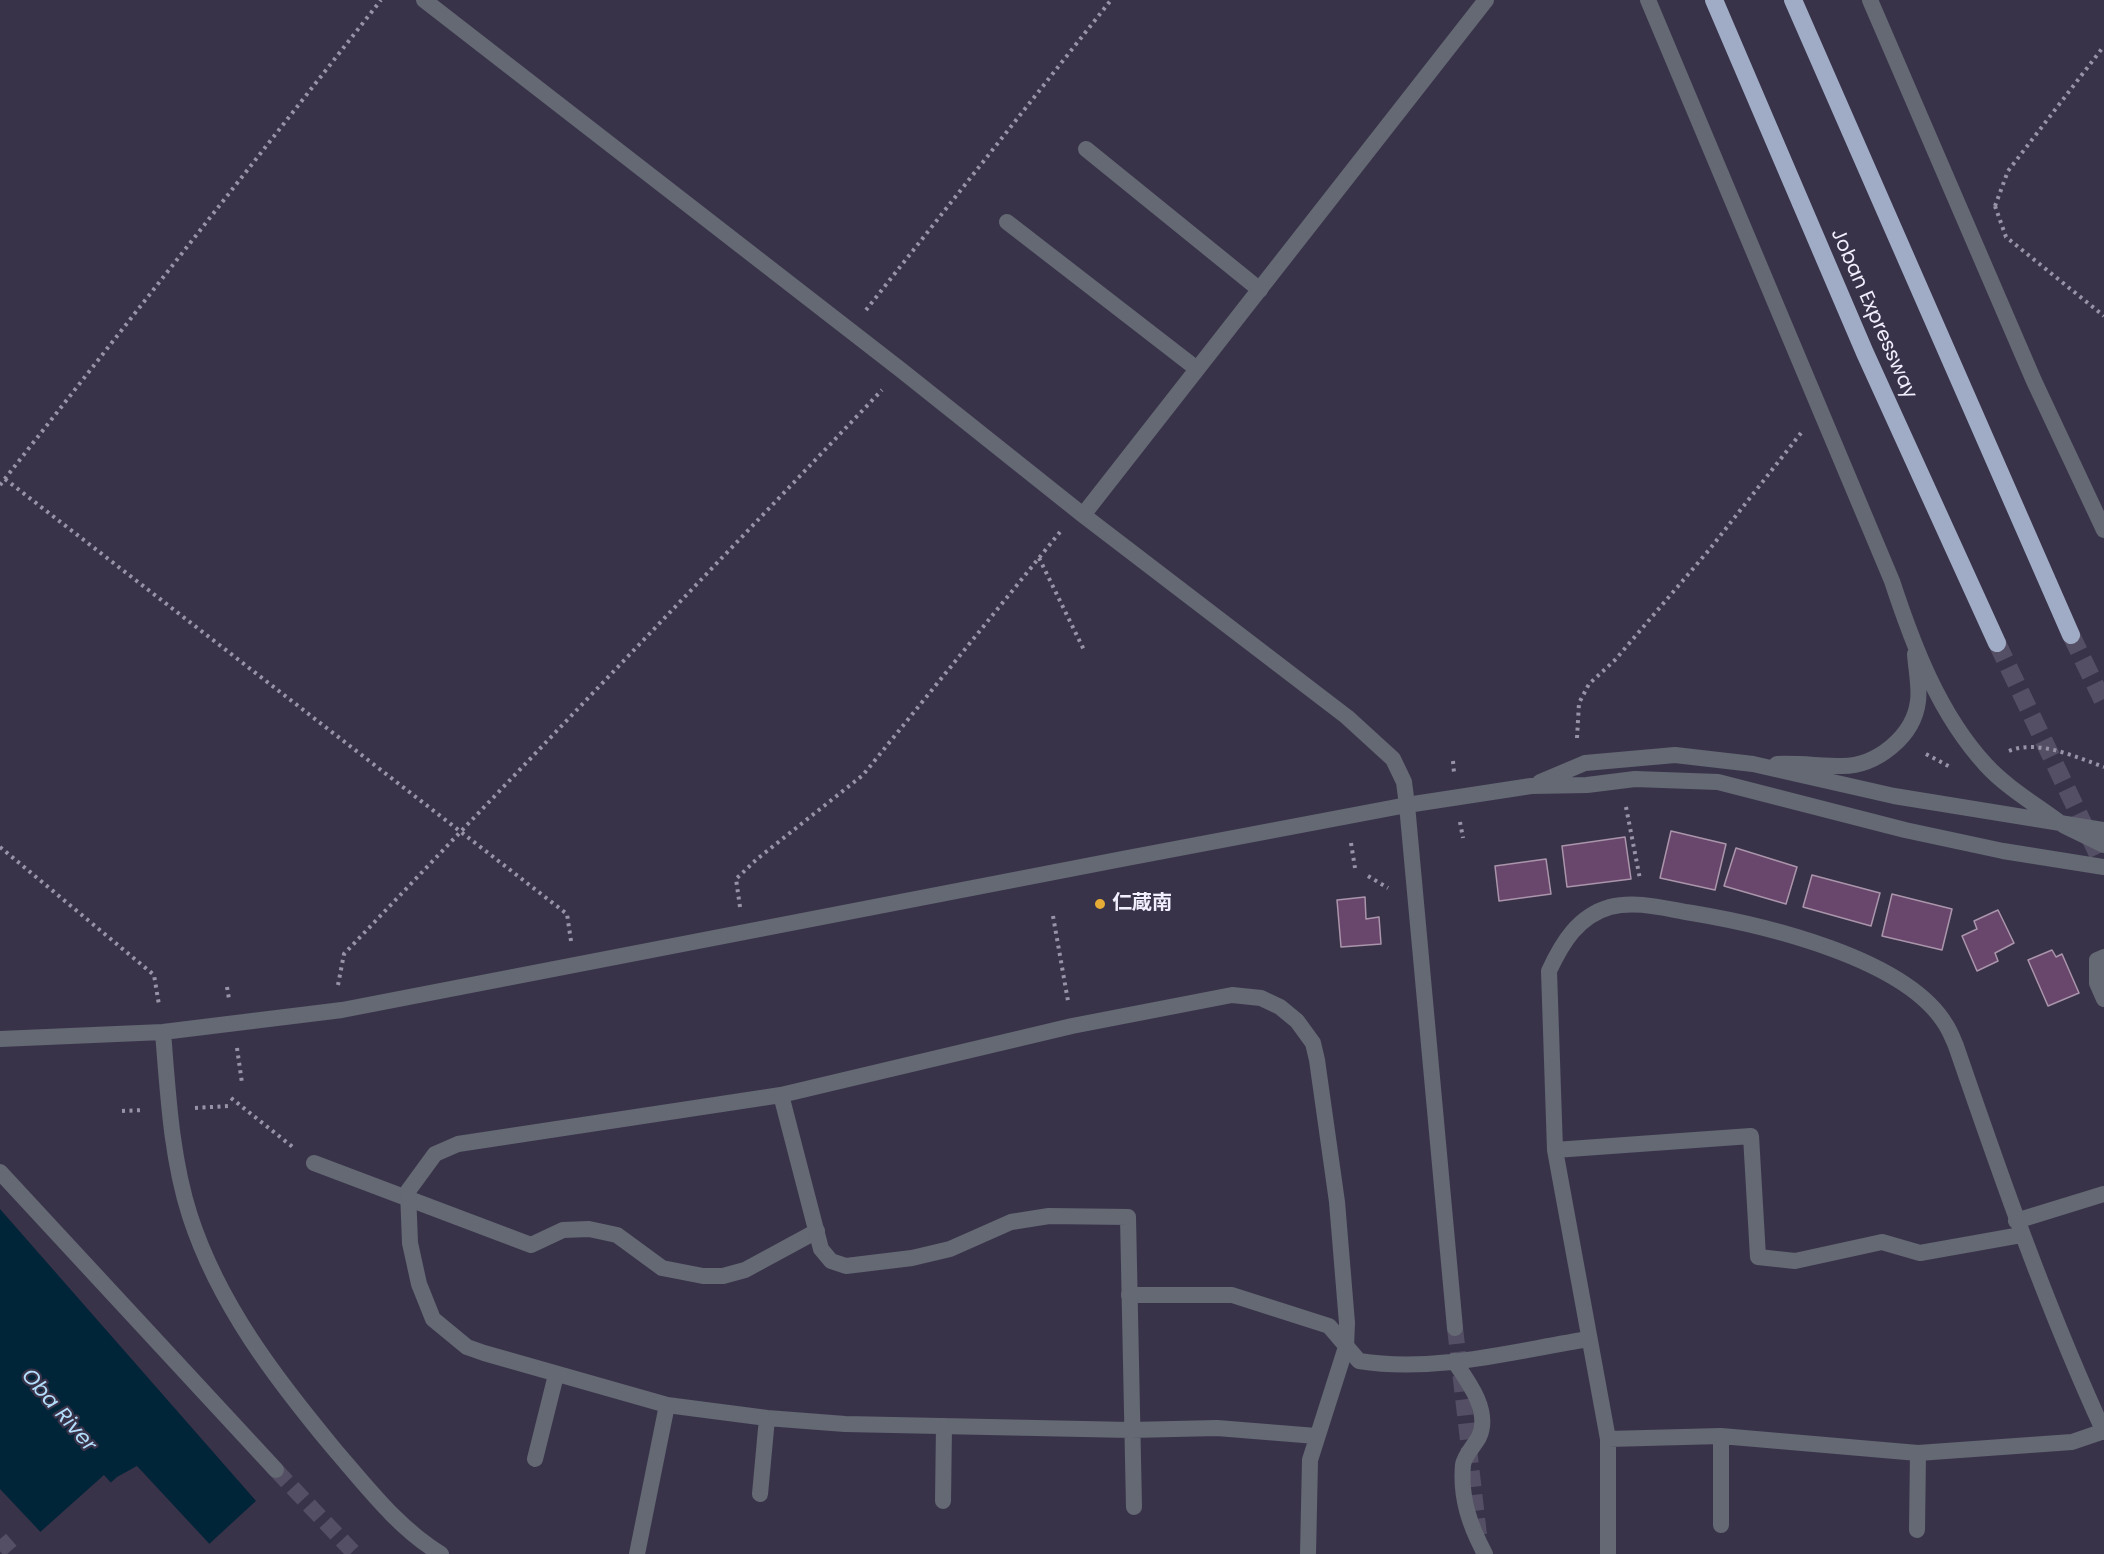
<!DOCTYPE html>
<html>
<head>
<meta charset="utf-8">
<style>
  body { margin:0 }
  canvas { display:block; background:#39334a }
</style>
</head>
<body>
<canvas width="2104" height="1554"></canvas>
<script>
const ctx = document.querySelector('canvas').getContext('2d');
ctx.lineJoin = 'round';
function fill(path, color) { ctx.fillStyle = color; ctx.fill(path, 'evenodd'); }
function trace(path, color, width, dash) { ctx.strokeStyle = color; ctx.lineWidth = width; ctx.lineCap = dash ? 'butt' : 'round'; ctx.setLineDash(dash || []); ctx.stroke(path); }
function label(font, color, halo, rows, align = 'center') {
  ctx.font = font + ' Poppins,"Noto Sans JP",sans-serif'; ctx.lineWidth = 4.5; ctx.setLineDash([]); ctx.textBaseline = 'middle'; ctx.strokeStyle = halo; ctx.fillStyle = color; for (const [text, x, y, turn = 0] of rows) {
    ctx.save(); ctx.translate(x, y); ctx.rotate((+turn || 0) * Math.PI / 180); ctx.textAlign = isNaN(turn) ? turn : align; if (halo) ctx.strokeText(text, 0, 0); ctx.fillText(text, 0, 0); ctx.restore();
  }
}
fill(new Path2D(`
  M0,1209L264,1510L216,1551L137,1466L117,1477L48,1540L0,1489Z`), '#002438');
fill(new Path2D(`
  M104,1475L113,1485L50,1543H46L38,1534Z
  M258,1499L266,1512L218,1553L214,1554L207,1546Z`), '#39334a');
const building = new Path2D(`
  M1671,831L1726,844L1715,890L1660,878Z
  M1625,837L1631,879L1567,887L1562,846Z
  M1736,848L1797,867L1786,904L1724,886Z
  M1546,859L1551,894L1499,901L1495,866Z
  M1812,875L1880,893L1871,926L1803,907Z
  M1892,894L1952,909L1942,950L1882,936Z
  M1365,897L1366,919L1379,917L1381,944L1341,947L1337,900Z
  M1998,910L2014,943L1995,953L1998,961L1977,971L1962,936L1977,929L1974,921Z
  M2052,950L2056,957L2062,954L2079,993L2048,1006L2028,960Z`);
fill(building, '#69476c');
trace(building, '#aa95ab', 1.5);
trace(new Path2D(`
  M276,1470L355,1554
  M0,1539L13,1554`), '#554f65', 16, [16, 8]);
trace(new Path2D(`
  M1455,1328L1479,1535`), '#554f65', 16, [16, 8]);
trace(new Path2D(`
  M2071,635L2104,703
  M1997,643L2104,867`), '#554f65', 18, [18, 9]);
trace(new Path2D(`
  M1995,206L2008,171L2104,46
  M1995,206L2006,237L2104,316
  M866,310L1111,0
  M5,479L567,914L571,941
  M0,485L381,0
  M1039,558L1085,652
  M1577,738L1579,703L1589,684L1615,660L1709,550L1801,433
  M2009,751C2038,739 2076,757 2104,767
  M1926,754L1952,768
  M1453,761L1454,773
  M1626,807L1640,879
  M1460,822L1463,838
  M1351,843L1355,868
  M0,847L154,975L159,1005
  M1368,876L1388,888
  M740,907L736,879L757,859L863,775L1060,532
  M1053,916L1068,1001
  M338,985L344,954L882,390
  M227,987L229,999
  M237,1048L242,1083
  M231,1098L294,1148
  M195,1108L228,1106
  M122,1111L143,1110`), '#9893a6', 4, [3, 4.5]);
trace(new Path2D(`
  M1086,149L1260,290
  M1007,222L1197,369`), '#646974', 16);
trace(new Path2D(`
  M314,1163L531,1245L563,1230L589,1229L617,1235L662,1268L703,1276H723L745,1270L817,1231
  M2016,1221L2104,1194
  M1129,1295H1232L1329,1326L1359,1361C1436,1373 1513,1351 1589,1339
  M1454,1361C1468,1381 1491,1411 1479,1437C1474,1446 1464,1456 1463,1465C1460,1498 1470,1526 1485,1554`), '#646974', 16);
trace(new Path2D(`
  M424,0L901,370L1083,515L1347,717L1393,759L1404,782L1407,805
  M1083,515L1486,0
  M2065,826L2104,845
  M2104,957L2097,960V983L2104,999
  M781,1095L821,1249L831,1261L846,1266L912,1258L950,1249L1011,1222L1049,1216L1128,1217L1134,1507
  M1555,1150L1751,1136L1758,1257L1795,1261L1882,1242L1920,1253L2021,1235
  M0,1172L276,1470
  M1608,1439L1721,1436L1918,1453L2072,1442L2104,1431
  M535,1459L556,1375
  M760,1494L767,1418
  M943,1501L944,1426
  M1721,1525V1436
  M1917,1530L1918,1453
  M637,1554L667,1405
  M1308,1554L1310,1460L1346,1347L1347,1323L1337,1202L1317,1060L1313,1043L1297,1021L1280,1007L1261,998L1232,995L1072,1026L781,1095L458,1144L435,1154L408,1191L410,1243L419,1284L433,1319L467,1347L484,1353L667,1405L767,1418L845,1424L1131,1430L1217,1428L1316,1436
  M1608,1554V1439L1555,1150L1549,971C1562,943 1578,916 1610,907C1637,900 1666,909 1692,913C1764,925 1906,958 1946,1025C1950,1031 1953,1039 1956,1046C2001,1177 2046,1306 2104,1432`), '#646974', 16);
trace(new Path2D(`
  M1648,0L1892,581C1913,645 1939,714 1986,765C2007,788 2038,806 2063,825
  M1870,0L2034,381L2104,530
  M1777,764C1799,763 1820,766 1842,766C1877,766 1914,736 1918,701C1920,687 1916,669 1915,654
  M1540,782L1585,763L1675,755L1753,764L1894,796L2104,830
  M1407,805L1455,1328
  M163,1032C168,1093 171,1157 190,1216C219,1305 276,1379 335,1450C367,1487 399,1529 441,1554
  M0,1039L163,1032L342,1010L1122,859L1407,805L1531,786L1587,785L1635,779L1718,782L1905,830L2003,851L2104,867`), '#646974', 16);
trace(new Path2D(`
  M1714,0L1865,353L1997,643
  M1793,0L2071,635`), '#a0acc6', 18);
for (const [x, y, r, color] of [
  [1100,904,6,"#e6ac36"]
]) { const dot = new Path2D(); dot.arc(x, y, r, 0, 2 * Math.PI); ctx.fillStyle = color; ctx.fill(dot); trace(dot, '#39334a', 2); }
label('20px', '#f1eefd', '#39334a', [
  ["Joban Expressway",1873,314,66]
]);
label('bold 20px', '#f1eefd', '#39334a', [
  ["仁蔵南",1112,904]
], 'left');
label('italic 21px', '#b2defb', '#39334a', [
  ["Oba River",58,1411,49]
]);
</script>
</body>
</html>
